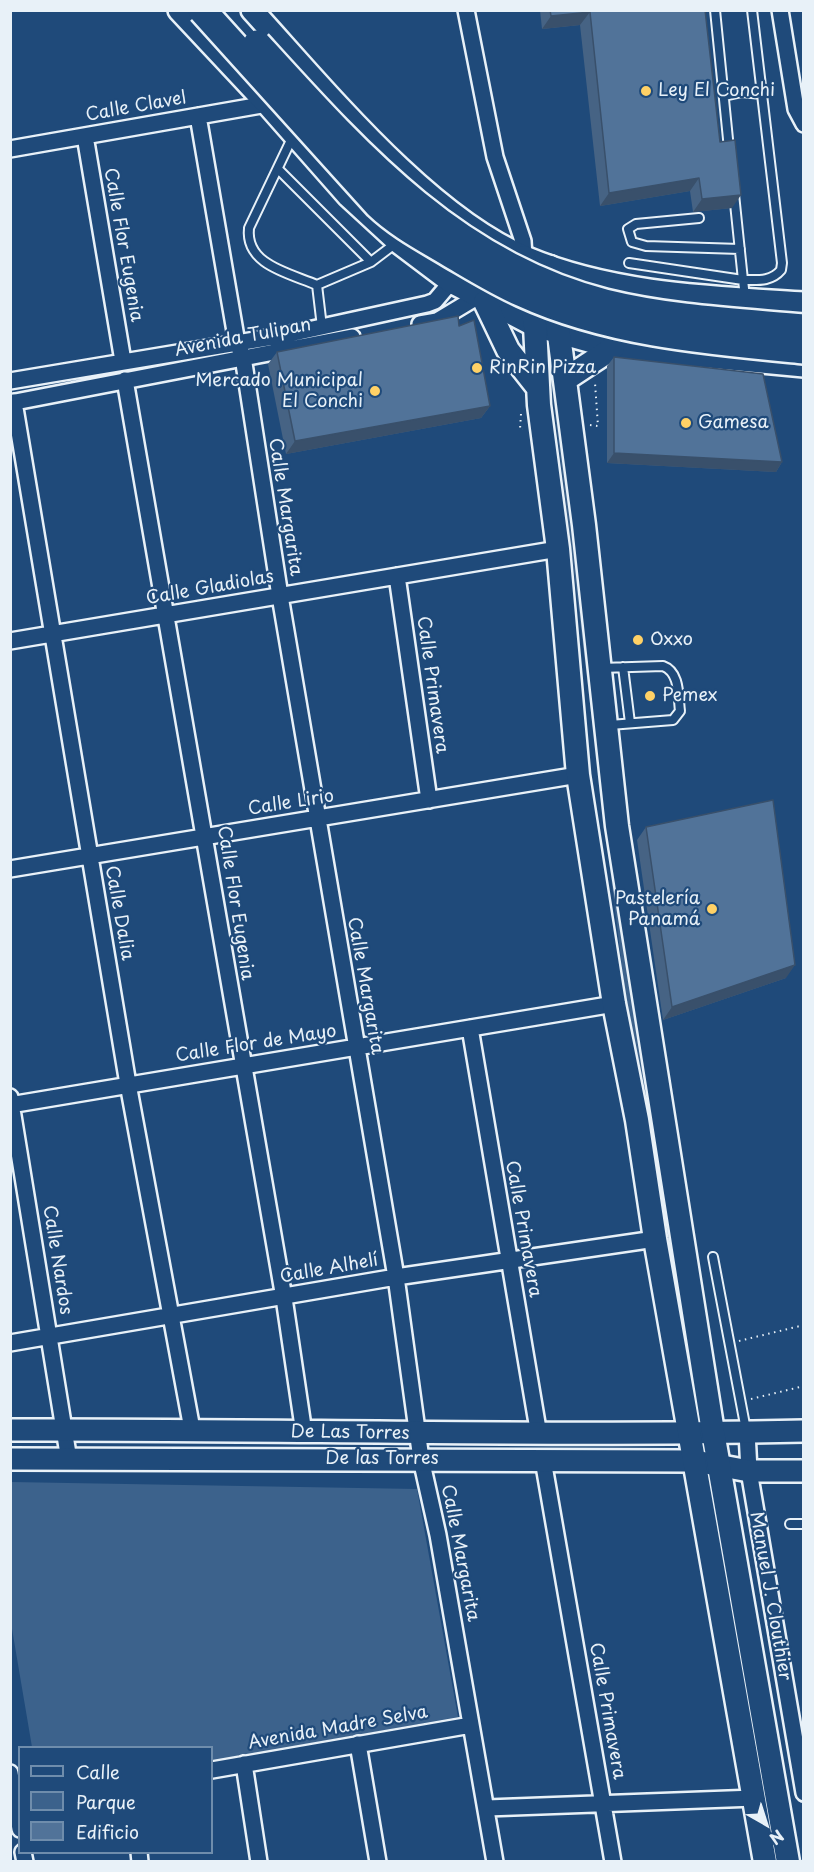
<!DOCTYPE html>
<html>
<head>
<meta charset="utf-8">
<style>
  body { margin:0 }
  #map { position:relative; width:814px; height:1872px; overflow:hidden; background:#1f4a7a; font-family:"Playpen Sans",sans-serif }
  canvas { display:block }
  .frame { position:absolute; inset:0; border:12px solid #e8f1f8; pointer-events:none }
  .legend { position:absolute; left:18px; top:1746px; width:195px; height:108px; box-sizing:border-box; background:#1f4a7a; border:2px solid #6f8dac; margin:0; padding:8px 10px; list-style:none; font-size:18px; color:#e8f1f8 }
  .legend li { display:flex; align-items:center; gap:12px; height:30px }
  .legend b { width:30px; border:2px solid #6f8dac }
  .north { position:absolute; left:736px; top:1794px; width:60px; height:60px; -webkit-text-stroke:4px #1f4a7a; paint-order:stroke; rotate:141deg; font-size:16px; font-weight:700; line-height:24px; text-align:center; color:#e8f1f8 }
  .north::after { content:''; display:block; margin:auto; width:21px; height:27px; background:#e8f1f8; clip-path:polygon(50% 0,100% 100%,50% 72%,0 100%) }
</style>
</head>
<body>
<div id="map">
<canvas width="814" height="1872"></canvas>
<div class="frame"></div>
<ul class="legend">
<li><b style="height:8px;background:#1f4a7a"></b>Calle</li>
<li><b style="height:16px;background:#3c628c"></b>Parque</li>
<li><b style="height:16px;background:#517399"></b>Edificio</li>
</ul>
<div class="north">N</div>
</div>
<script>
const ctx = document.querySelector('canvas').getContext('2d');
ctx.lineJoin = 'round';
function fill(path, color) { ctx.fillStyle = color; ctx.fill(path, 'evenodd'); }
function trace(path, color, width, dash) { ctx.strokeStyle = color; ctx.lineWidth = width; ctx.lineCap = dash ? 'butt' : 'round'; ctx.setLineDash(dash || []); ctx.stroke(path); }
function label(font, color, halo, rows, align = 'center') {
  ctx.font = font + ' "Playpen Sans",sans-serif'; ctx.lineWidth = 4.5; ctx.setLineDash([]); ctx.textBaseline = 'middle'; ctx.strokeStyle = halo; ctx.fillStyle = color; for (const [text, x, y, turn = 0] of rows) {
    ctx.save(); ctx.translate(x, y); ctx.rotate((+turn || 0) * Math.PI / 180); ctx.textAlign = isNaN(turn) ? turn : align; if (halo) ctx.strokeText(text, 0, 0); ctx.fillText(text, 0, 0); ctx.restore();
  }
}
fill(new Path2D(`
  M550,337L701,1422L695,1419L625,992L546,340Z
  M11,1482L417,1489L458,1717L212,1761V1748L32,1747L11,1623Z`), '#3c628c');
const lane = new Path2D(`
  M715,10L729,149
  M724,96L742,92L761,94
  M293,136L249,228C245,265 289,273 317,285L371,262L396,243
  M278,169L371,262
  M734,194L743,280C757,280 771,282 781,270L782,263L752,10
  M699,218L636,224L628,229L632,242L646,246L740,249
  M629,263L743,280L745,297
  M317,285L322,327
  M623,667L630,723
  M601,668L663,666C680,672 678,696 680,711L673,720L610,725
  M713,1257L746,1430
  M790,1524H804`);
const street = new Path2D(`
  M466,10L495,157L523,241L524,257
  M780,10L796,109L804,124
  M198,116L237,343L243,357L280,596L396,1277L421,1459L438,1535L495,1862
  M85,136L123,361
  M10,149L267,104
  M420,324L437,321L477,297
  M125,380L284,1298L304,1433
  M10,381L285,335L427,304L435,301L451,282
  M14,402L128,1084L192,1429
  M10,403L352,337
  M397,576L429,800
  M10,641L558,549
  M10,869L578,775
  M470,1028L539,1435
  M10,1097L69,1460
  M10,1105L614,1004
  M10,1343L396,1277L655,1239
  M747,1432L749,1471L804,1793
  M543,1460L613,1862
  M358,1744L378,1862
  M244,1764L259,1862
  M212,1770L471,1725
  M10,1773L20,1829
  M487,1808L755,1798
  M23,1852L25,1862
  M139,1852L140,1862`);
const secondary = new Path2D(`
  M179,10L267,104L348,196L398,242L451,282L535,326L613,348L804,366
  M252,10C324,89 428,217 527,258C613,294 711,297 804,303
  M10,1430C275,1429 539,1437 804,1431
  M10,1459L695,1461L749,1471H804`);
const primary = new Path2D(`
  M524,257L535,326L539,405L558,549L578,775L614,1004L637,1120L655,1239L765,1862
  M550,267L584,525L617,826L713,1432L788,1862
  M485,302L508,350L538,388
  M566,379L613,348`);
trace(lane, '#e8f1f8', 12);
trace(street, '#e8f1f8', 20);
trace(secondary, '#e8f1f8', 26);
trace(primary, '#e8f1f8', 27);
trace(new Path2D(`
  M521,414L520,429H523
  M590,425L598,426L595,383
  M739,1341L804,1325
  M751,1399L804,1386`), '#e8f1f8', 2, [1.5, 4.5]);
trace(lane, '#1f4a7a', 8);
trace(street, '#1f4a7a', 15);
trace(secondary, '#1f4a7a', 21);
trace(primary, '#1f4a7a', 22);
const highwayBridge = new Path2D(`
  M202,10L378,205C399,225 424,238 449,253C473,267 497,282 522,293C609,333 709,341 804,350
  M257,44C357,154 455,265 605,303C670,319 737,322 804,328`);
trace(highwayBridge, '#e8f1f8', 32, []);
trace(highwayBridge, '#1f4a7a', 27);
fill(new Path2D(`
  M540,10H705L720,142L732,208L693,212L690,191L600,206L580,25L542,29Z
  M459,326L490,406L481,418L286,454L268,364L277,352Z
  M614,357L782,462L776,472L607,463V366Z
  M646,827L786,978L663,1020L637,840Z`), '#466384');
fill(new Path2D(`
  M590,12L580,25L542,29L551,16Z
  M699,178L690,191L600,206L609,193Z
  M741,195L732,208L693,212L702,199Z
  M490,406L481,418L286,454L295,441Z
  M614,453L782,462L776,472L607,463Z
  M795,965L786,978L663,1020L672,1007Z`), '#39506b');
const building = new Path2D(`
  M550,10H705L720,142L735,140L741,195L702,199L699,178L609,193L590,12L551,16Z
  M458,316L459,326L474,320L490,406L295,441L277,352Z
  M614,357L763,374L782,462L614,453Z
  M773,800L795,965L672,1007L646,827Z`);
fill(building, '#517399');
trace(building, '#39506b', 1.5);
for (const [x, y, r, color] of [
  [646,91,6,"#ffd166"],
  [477,368,6,"#ffd166"],
  [375,391,6,"#ffd166"],
  [686,423,6,"#ffd166"],
  [638,640,6,"#ffd166"],
  [650,696,6,"#ffd166"],
  [712,909,6,"#ffd166"]
]) { const dot = new Path2D(); dot.arc(x, y, r, 0, 2 * Math.PI); ctx.fillStyle = color; ctx.fill(dot); trace(dot, '#1f4a7a', 2); }
label('18px', '#e8f1f8', '#1f4a7a', [
  ["Ley El Conchi",658,91],
  ["RinRin Pizza",489,368],
  ["Mercado Municipal",363,381,"right"],
  ["El Conchi",363,402,"right"],
  ["Gamesa",698,423],
  ["Oxxo",650,640],
  ["Pemex",662,696],
  ["Pastelería",700,899,"right"],
  ["Panamá",700,920,"right"]
], 'left');
label('18px', '#e8f1f8', '#1f4a7a', [
  ["Calle Clavel",136,107,-10],
  ["Calle Flor Eugenia",123,245,80],
  ["Avenida Tulipan",243,338,-11],
  ["Calle Margarita",285,507,81],
  ["Calle Gladiolas",210,588,-10],
  ["Calle Primavera",432,685,82],
  ["Calle Lirio",291,803,-9],
  ["Calle Flor Eugenia",235,903,81],
  ["Calle Dalia",119,913,80],
  ["Calle Margarita",365,986,80],
  ["Calle Flor de Mayo",256,1044,-9],
  ["Calle Primavera",523,1229,80],
  ["Calle Nardos",57,1260,81],
  ["Calle Alhelí",329,1269,-10],
  ["De Las Torres",350,1433,1],
  ["De las Torres",382,1459],
  ["Calle Margarita",460,1553,79],
  ["Manuel J. Clouthier",770,1596,80],
  ["Calle Primavera",607,1711,80],
  ["Avenida Madre Selva",338,1728,-10]
]);
</script>
</body>
</html>
